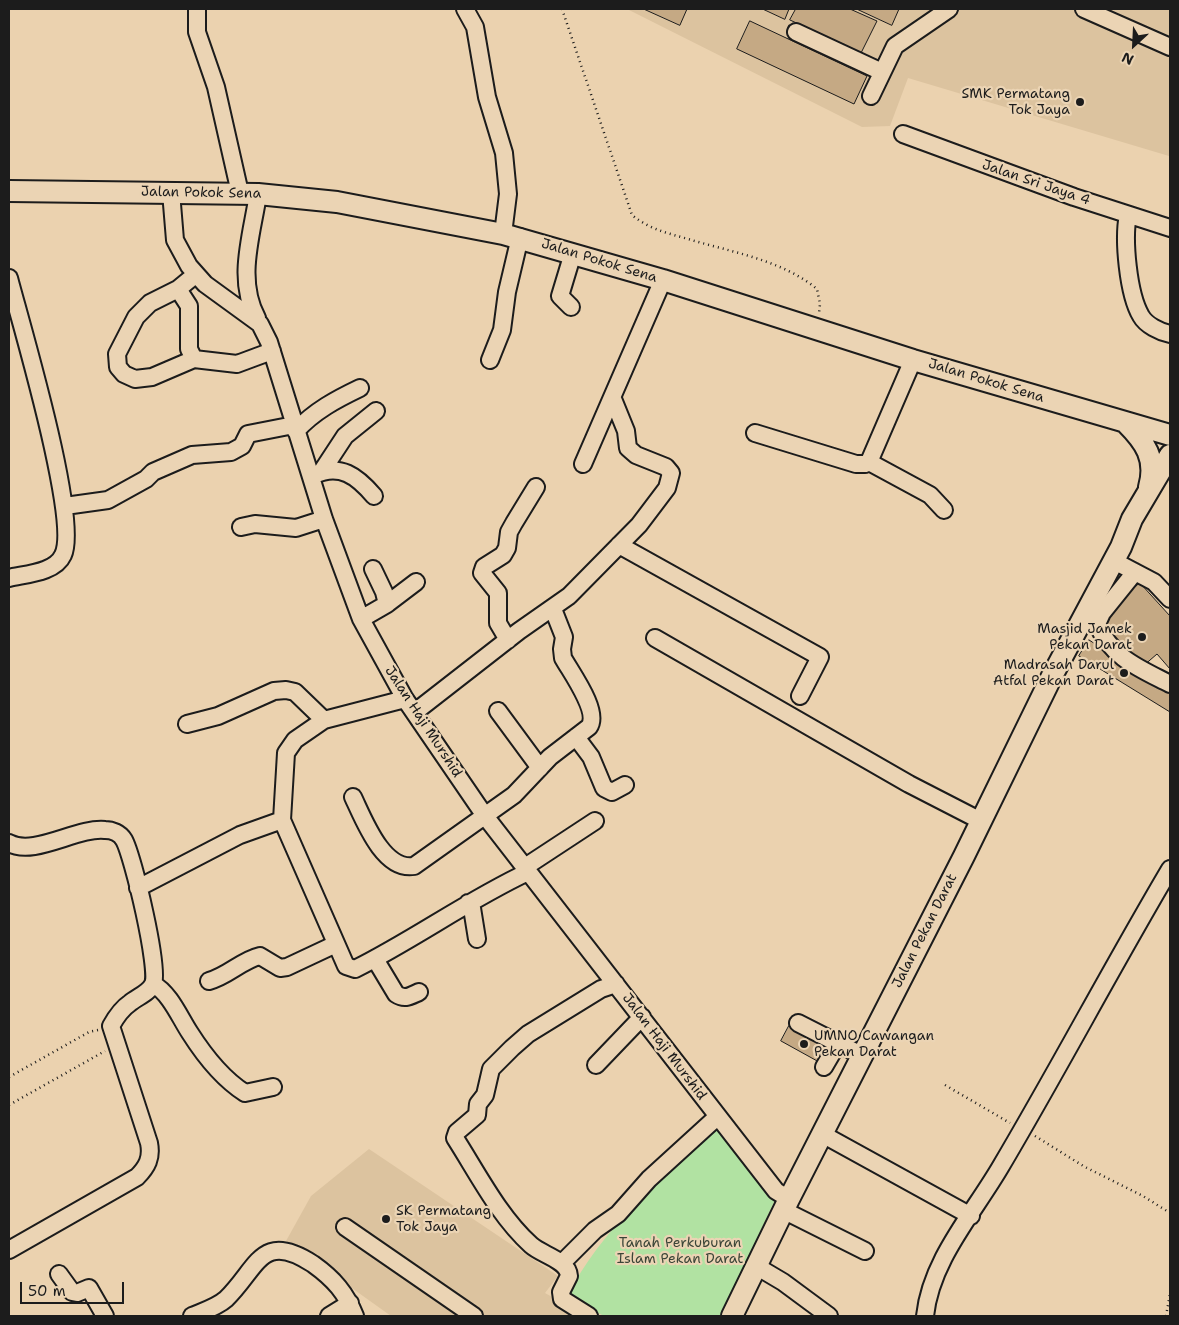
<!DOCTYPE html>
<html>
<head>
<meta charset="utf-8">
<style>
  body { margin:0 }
  #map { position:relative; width:1179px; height:1325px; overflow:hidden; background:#ebd2af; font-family:"Shantell Sans",sans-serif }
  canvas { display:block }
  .frame { position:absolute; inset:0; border:10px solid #1c1c1c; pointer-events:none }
  .north { position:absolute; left:1109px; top:20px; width:50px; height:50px; -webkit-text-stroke:4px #ebd4b4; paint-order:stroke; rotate:205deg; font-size:14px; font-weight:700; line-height:20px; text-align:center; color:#1c1c1c }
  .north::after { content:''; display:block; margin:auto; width:18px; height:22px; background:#1c1c1c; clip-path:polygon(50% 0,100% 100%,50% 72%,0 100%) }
  .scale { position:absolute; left:20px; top:1282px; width:104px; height:22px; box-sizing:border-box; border:2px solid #1c1c1c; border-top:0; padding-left:6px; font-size:15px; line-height:18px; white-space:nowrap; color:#1c1c1c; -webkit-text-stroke:4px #ebd4b4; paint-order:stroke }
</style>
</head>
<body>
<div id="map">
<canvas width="1179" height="1325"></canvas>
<div class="frame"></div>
<div class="north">N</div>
<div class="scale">50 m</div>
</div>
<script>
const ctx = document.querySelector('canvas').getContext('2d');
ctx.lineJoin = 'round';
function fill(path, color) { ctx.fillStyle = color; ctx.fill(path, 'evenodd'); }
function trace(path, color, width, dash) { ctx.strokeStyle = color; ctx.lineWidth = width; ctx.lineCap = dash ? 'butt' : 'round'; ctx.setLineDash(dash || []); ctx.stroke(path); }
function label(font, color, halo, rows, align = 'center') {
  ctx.font = font + ' "Shantell Sans",sans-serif'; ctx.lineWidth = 4.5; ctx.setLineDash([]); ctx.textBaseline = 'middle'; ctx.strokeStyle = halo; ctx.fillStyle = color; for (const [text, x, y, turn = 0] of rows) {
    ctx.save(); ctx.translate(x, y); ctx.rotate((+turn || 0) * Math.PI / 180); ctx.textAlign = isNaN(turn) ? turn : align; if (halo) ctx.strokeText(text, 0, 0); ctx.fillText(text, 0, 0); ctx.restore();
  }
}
fill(new Path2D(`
  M627,9H1170V152L1169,156L908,78L890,126L862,127Z
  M369,1149L558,1276L545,1293L586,1316H391L286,1241L311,1196Z`), '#dcc39f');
fill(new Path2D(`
  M714,1126L775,1200L721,1316H604L567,1297C601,1229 661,1179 714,1126Z`), '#b1e2a2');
const building = new Path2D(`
  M644,9H687L680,25Z
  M763,9H789L785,19Z
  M796,9H850L877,21L861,53L790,20Z
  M857,9H899L892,25Z
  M750,21L867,76L854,104L737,49Z
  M1140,583L1170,616V669L1157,654L1142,667L1099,620Z
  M1089,640L1170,690V712L1079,656Z
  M789,1026L827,1047L819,1062L781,1041Z`);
fill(building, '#c5a984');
trace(building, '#1c1c1c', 1);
const minor = new Path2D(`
  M197,9V32L216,87L240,193
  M465,9L475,27L487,97L504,153L508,194L503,234
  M1084,9L1170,47
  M796,32L882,72
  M871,96L895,46L949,9
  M903,134L1074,197L1170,228
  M171,192L175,240L189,266L205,284L260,324L269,342L324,519L361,619L405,699L485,816L776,1191L789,1199
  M1128,215C1123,239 1128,294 1141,316C1146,325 1160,332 1170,334
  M195,275L178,289L150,303L136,317L117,354L118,367L124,374L135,379L152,377L194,359L237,364L272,351
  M9,278C21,324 80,521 63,555C55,573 25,574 9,578
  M178,289L189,306V349L194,359
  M571,307L560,296L573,253
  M257,318C236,279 252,235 258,194
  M490,360L502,330L507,292L520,237
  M296,431C314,411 337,399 360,388
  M755,433L856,464H865L869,462L930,495L944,510
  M869,462L913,360
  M583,464L663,280
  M322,471L345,436L376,411
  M314,475C340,463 357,476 374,496
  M65,506L108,500L146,479L153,472L192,455L231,452L242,446L248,434L294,425
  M241,527L255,524L296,528L324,519
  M619,545L820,657L800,696
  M1114,561L1154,582L1170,599
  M387,604L416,582
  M1092,609L1102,613L1135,572
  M1102,613L1097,624C1112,658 1139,668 1170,684
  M361,619L387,604L384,592L373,569
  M655,638L909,784L981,821
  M508,640L498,623V593L482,573L484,567L503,555L507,548L509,532L514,523L536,487
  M405,699L324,720L295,740L286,753L282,820L346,966L355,969C415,939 468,900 528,872
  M498,711L540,768
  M415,712L519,631L569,596L639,525L667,488L671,473L666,467L636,455L628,448L626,431L613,399
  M187,724L218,716L274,691L286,690L295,692L324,720
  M576,737L591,757L604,788L612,792L625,785
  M353,797C364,820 383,871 414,866L514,795L550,757L589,727C600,712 572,674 563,658L562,649L564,637L553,609
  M9,843C34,857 77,827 105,830C112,830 120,833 124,840C133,856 160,970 153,984C149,993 137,997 130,1003C121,1009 116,1017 111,1026L149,1143C152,1158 147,1167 137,1177L9,1250
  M525,867L595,821
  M138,888L240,835L282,820
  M468,903L472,908L477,939
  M375,959L396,994C405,1000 410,996 419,992
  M209,981C228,976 242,960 260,956L280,968L287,967L336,944
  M153,984C170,993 180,1018 190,1033C204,1055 223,1079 245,1093L273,1087
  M798,1023L861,1055
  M596,1065L642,1017
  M824,1067L838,1043
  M822,1134L971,1216
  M783,1210L865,1251
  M345,1227L474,1316
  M562,1263L595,1230L618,1214L649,1179L717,1117
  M756,1266L783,1282L829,1316
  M59,1274L72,1292L77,1293L89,1288L105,1316
  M192,1316C204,1311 217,1307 226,1299C258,1268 261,1230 313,1264C334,1279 346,1293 355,1316
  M329,1316L350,1303
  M589,1316L562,1299L561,1292L569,1276C568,1260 542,1255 531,1245C499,1216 478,1174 455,1138L457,1132L477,1115L478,1104L485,1095L491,1069L512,1048L528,1034L601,989L616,984
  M925,1316C931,1260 973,1214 1001,1166C1059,1068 1112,967 1170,869`);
const major = new Path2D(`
  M9,191L258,194L337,202L503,234L663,280L913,360L1170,435
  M1126,423C1145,442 1157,459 1149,487
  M732,1316L789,1199L964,856L1052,676L1121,547L1132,519L1170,455`);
trace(minor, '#1c1c1c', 20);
trace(major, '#1c1c1c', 24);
trace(new Path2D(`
  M562,9L632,215C649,229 667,233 688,239C731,252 782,260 817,289L820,304L819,313
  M9,1077L89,1032L98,1030
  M945,1085L1010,1123
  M9,1105L105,1051
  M1035,1136L1085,1167L1143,1196L1170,1213
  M1166,1316L1170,1294`), '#1c1c1c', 2.5, [1, 4]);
trace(minor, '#ebd4b4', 16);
trace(major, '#ebd4b4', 20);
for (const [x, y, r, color] of [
  [1080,102,5,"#1c1c1c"],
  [1142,637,5,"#1c1c1c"],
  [1124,673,5,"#1c1c1c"],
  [804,1044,5,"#1c1c1c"],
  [386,1219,5,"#1c1c1c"]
]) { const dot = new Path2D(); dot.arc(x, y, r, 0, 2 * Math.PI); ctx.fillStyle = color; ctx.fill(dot); trace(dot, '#ebd4b4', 2); }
label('14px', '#1c1c1c', '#ebd4b4', [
  ["SMK Permatang",1070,94],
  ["Tok Jaya",1070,110],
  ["Masjid Jamek",1132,629],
  ["Pekan Darat",1132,645],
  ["Madrasah Darul",1114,665],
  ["Atfal Pekan Darat",1114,681],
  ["UMNO Cawangan",814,1036,"left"],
  ["Pekan Darat",814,1052,"left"],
  ["SK Permatang",396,1211,"left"],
  ["Tok Jaya",396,1227,"left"]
], 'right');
label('14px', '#1c1c1c', '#ebd4b4', [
  ["Jalan Sri Jaya 4",1036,183,19],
  ["Jalan Pokok Sena",201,193,1],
  ["Jalan Pokok Sena",599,261,17],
  ["Jalan Pokok Sena",986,381,17],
  ["Jalan Haji Murshid",423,722,57],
  ["Jalan Pekan Darat",925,931,-63],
  ["Jalan Haji Murshid",664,1047,53]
]);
label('14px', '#3a4437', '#ebd4b4', [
  ["Tanah Perkuburan",680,1243],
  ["Islam Pekan Darat",680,1259]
]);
</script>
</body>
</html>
